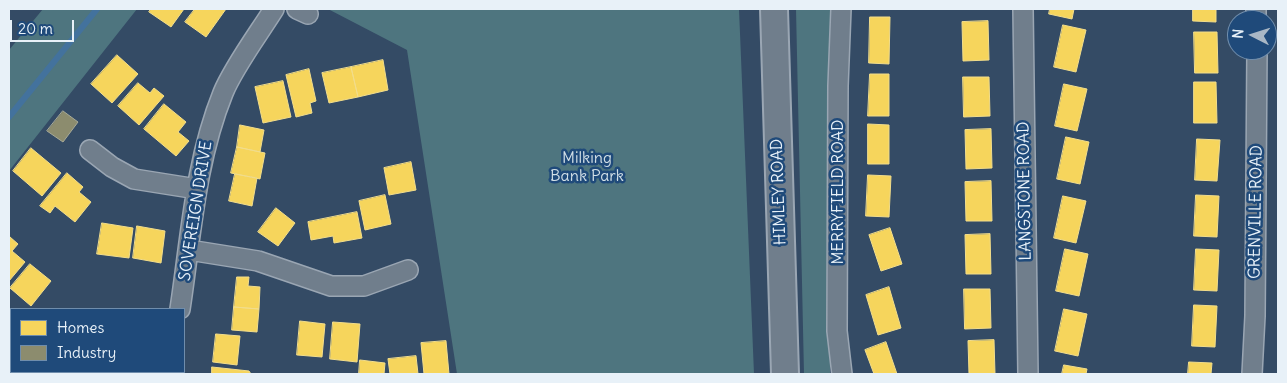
<!DOCTYPE html>
<html>
<head>
<meta charset="utf-8">
<style>
  body { margin:0 }
  #map { position:relative; width:1287px; height:383px; overflow:hidden; background:#344b65; font-family:Delius,sans-serif }
  canvas { display:block }
  .frame { position:absolute; inset:0; border:10px solid #e8f1f8; pointer-events:none }
  .legend { position:absolute; left:10px; top:308px; width:175px; height:65px; box-sizing:border-box; background:#1f4a7a; border:1px solid #6f8dac; margin:0; padding:6px 9px; list-style:none; font-size:15px; color:#e8f1f8 }
  .legend li { display:flex; align-items:center; gap:10px; height:25px }
  .legend b { width:25px; border:1px solid #6f8dac }
  .north { position:absolute; left:1227px; top:10px; width:50px; height:50px; box-sizing:border-box; background:#1f4a7a; border:1px solid #6f8dac; border-radius:50%; rotate:275deg; font-size:14px; font-weight:700; line-height:20px; text-align:center; color:#e8f1f8 }
  .north::after { content:''; display:block; margin:auto; width:18px; height:22px; background:#a9b7c5; clip-path:polygon(50% 0,100% 100%,50% 72%,0 100%) }
  .scale { position:absolute; left:10px; top:20px; width:64px; height:22px; box-sizing:border-box; border:2px solid #e8f1f8; border-top:0; padding-left:6px; font-size:15px; line-height:18px; white-space:nowrap; color:#e8f1f8; -webkit-text-stroke:4px #1f4a7a; paint-order:stroke }
</style>
</head>
<body>
<div id="map">
<canvas width="1287" height="383"></canvas>
<div class="frame"></div>
<ul class="legend">
<li><b style="height:14px;background:#f6d55c"></b>Homes</li>
<li><b style="height:14px;background:#8c8c6e"></b>Industry</li>
</ul>
<div class="north">N</div>
<div class="scale">20 m</div>
</div>
<script>
const ctx = document.querySelector('canvas').getContext('2d');
ctx.lineJoin = 'round';
function fill(path, color) { ctx.fillStyle = color; ctx.fill(path, 'evenodd'); }
function trace(path, color, width, dash) { ctx.strokeStyle = color; ctx.lineWidth = width; ctx.lineCap = dash ? 'butt' : 'round'; ctx.setLineDash(dash || []); ctx.stroke(path); }
function label(font, color, halo, rows, align = 'center') {
  ctx.font = font + ' Delius,sans-serif'; ctx.lineWidth = 5; ctx.setLineDash([]); ctx.textBaseline = 'middle'; ctx.strokeStyle = halo; ctx.fillStyle = color; for (const [text, x, y, turn = 0] of rows) {
    ctx.save(); ctx.translate(x, y); ctx.rotate((+turn || 0) * Math.PI / 180); ctx.textAlign = isNaN(turn) ? turn : align; if (halo) ctx.strokeText(text, 0, 0); ctx.fillText(text, 0, 0); ctx.restore();
  }
}
fill(new Path2D(`
  M43,9H137L9,171V50Z
  M328,9H739L754,374H457L407,50Z
  M796,9H831L830,374H804Z`), '#4e757f');
const homes = new Path2D(`
  M151,9H184L171,27L149,12Z
  M195,9H226L206,37L185,22Z
  M1050,9H1074L1072,19L1049,14Z
  M1193,9H1216V22L1193,21Z
  M870,17H890L889,64L869,63Z
  M988,21L989,60L963,61L962,22Z
  M1063,25L1086,30L1076,72L1054,67Z
  M1194,32H1217L1218,73H1195Z
  M117,55L138,74L112,103L91,84Z
  M383,60L388,90L358,97L351,67Z
  M351,67L358,97L329,103L322,73Z
  M309,69L316,101L310,103L312,113L296,117L286,75Z
  M870,74H889V116H868Z
  M963,77H989L990,116L964,117Z
  M283,81L291,117L263,123L255,87Z
  M1194,82H1216L1217,123H1194Z
  M138,83L150,93L154,88L164,96L139,125L118,106Z
  M1064,84L1087,89L1077,131L1055,126Z
  M164,104L186,122L178,132L189,141L176,156L144,129Z
  M868,124L889,125V164H868Z
  M240,125L264,130L260,152L237,147Z
  M991,129L992,168L966,169L965,130Z
  M1066,137L1089,142L1080,184L1057,179Z
  M1197,139L1220,140L1217,181L1195,180Z
  M237,147L265,153L260,179L231,173Z
  M31,148L61,173L42,196L13,171Z
  M411,162L416,190L389,195L384,168Z
  M67,173L83,187L79,192L91,202L75,222L55,206L50,213L40,206Z
  M235,174L257,178L252,206L229,201Z
  M868,175L891,176L889,217L866,216Z
  M991,181L992,221H966L965,182Z
  M385,195L391,224L365,230L359,201Z
  M1196,195L1219,196L1217,237L1194,236Z
  M1063,196L1086,201L1076,243L1054,238Z
  M276,208L295,223L278,246L258,232Z
  M357,212L362,238L334,243L333,236L311,240L308,222Z
  M102,223L133,228L129,258L97,254Z
  M137,226L165,231L161,263L133,258Z
  M890,228L902,264L881,271L869,235Z
  M990,234L991,274H966L965,235Z
  M10,237L18,244L12,251L25,262L9,281Z
  M1065,249L1088,254L1079,296L1056,291Z
  M1196,249L1219,250L1217,291L1194,290Z
  M30,264L51,281L31,306L10,288Z
  M237,277H249L248,286L260,287L259,309L234,307Z
  M889,287L901,328L878,335L866,295Z
  M964,289H990L991,328L965,329Z
  M1194,305L1217,306L1215,347L1192,346Z
  M234,307L259,309L257,332L232,330Z
  M1064,309L1087,314L1078,356L1055,351Z
  M300,321L325,324L322,357L297,355Z
  M333,322L360,324L357,362L330,359Z
  M216,334L240,336L237,365L213,362Z
  M994,340L995,374H969L968,341Z
  M446,341L449,374H424L421,343Z
  M886,342L897,374H874L865,350Z
  M416,356L418,374H390L388,359Z
  M360,360L385,363L384,374H359Z
  M1189,362L1212,363L1211,374H1188Z
  M1064,365L1087,369L1086,374H1062Z
  M212,367L249,371L251,374H212Z`);
fill(homes, '#f6d55c');
trace(homes, '#f2dd8b', 1);
const industry = new Path2D(`
  M63,111L78,122L63,142L47,131Z`);
fill(industry, '#8c8c6e');
trace(industry, '#a8aa97', 1);
trace(new Path2D(`
  M9,117L97,9`), '#43729d', 6);
const street = new Path2D(`
  M297,9L308,14
  M841,9L838,86L837,331L842,374
  M1023,9L1028,374
  M1256,9V20
  M90,150L112,167L134,179L197,189
  M189,250L258,261L331,286H364L408,270
  M180,309C191,237 195,162 223,93C233,68 259,33 274,9
  M171,374V372
  M1252,374L1255,316L1257,50`);
const secondary = new Path2D(`
  M774,9L785,374`);
trace(street, '#9aa6b3', 22);
trace(secondary, '#9aa6b3', 30);
trace(street, '#707e8c', 19);
trace(secondary, '#707e8c', 26);
label('16px', '#d2dfe6', '#1f4a7a', [
  ["Milking",587,158],
  ["Bank Park",587,176]
]);
label('16px', '#e8f1f8', '#1f4a7a', [
  ["LANGSTONE ROAD",1025,191,-91],
  ["HIMLEY ROAD",779,192,-92],
  ["MERRYFIELD ROAD",838,192,-90],
  ["SOVEREIGN DRIVE",196,211,-81],
  ["GRENVILLE ROAD",1256,212,-89]
]);
</script>
</body>
</html>
